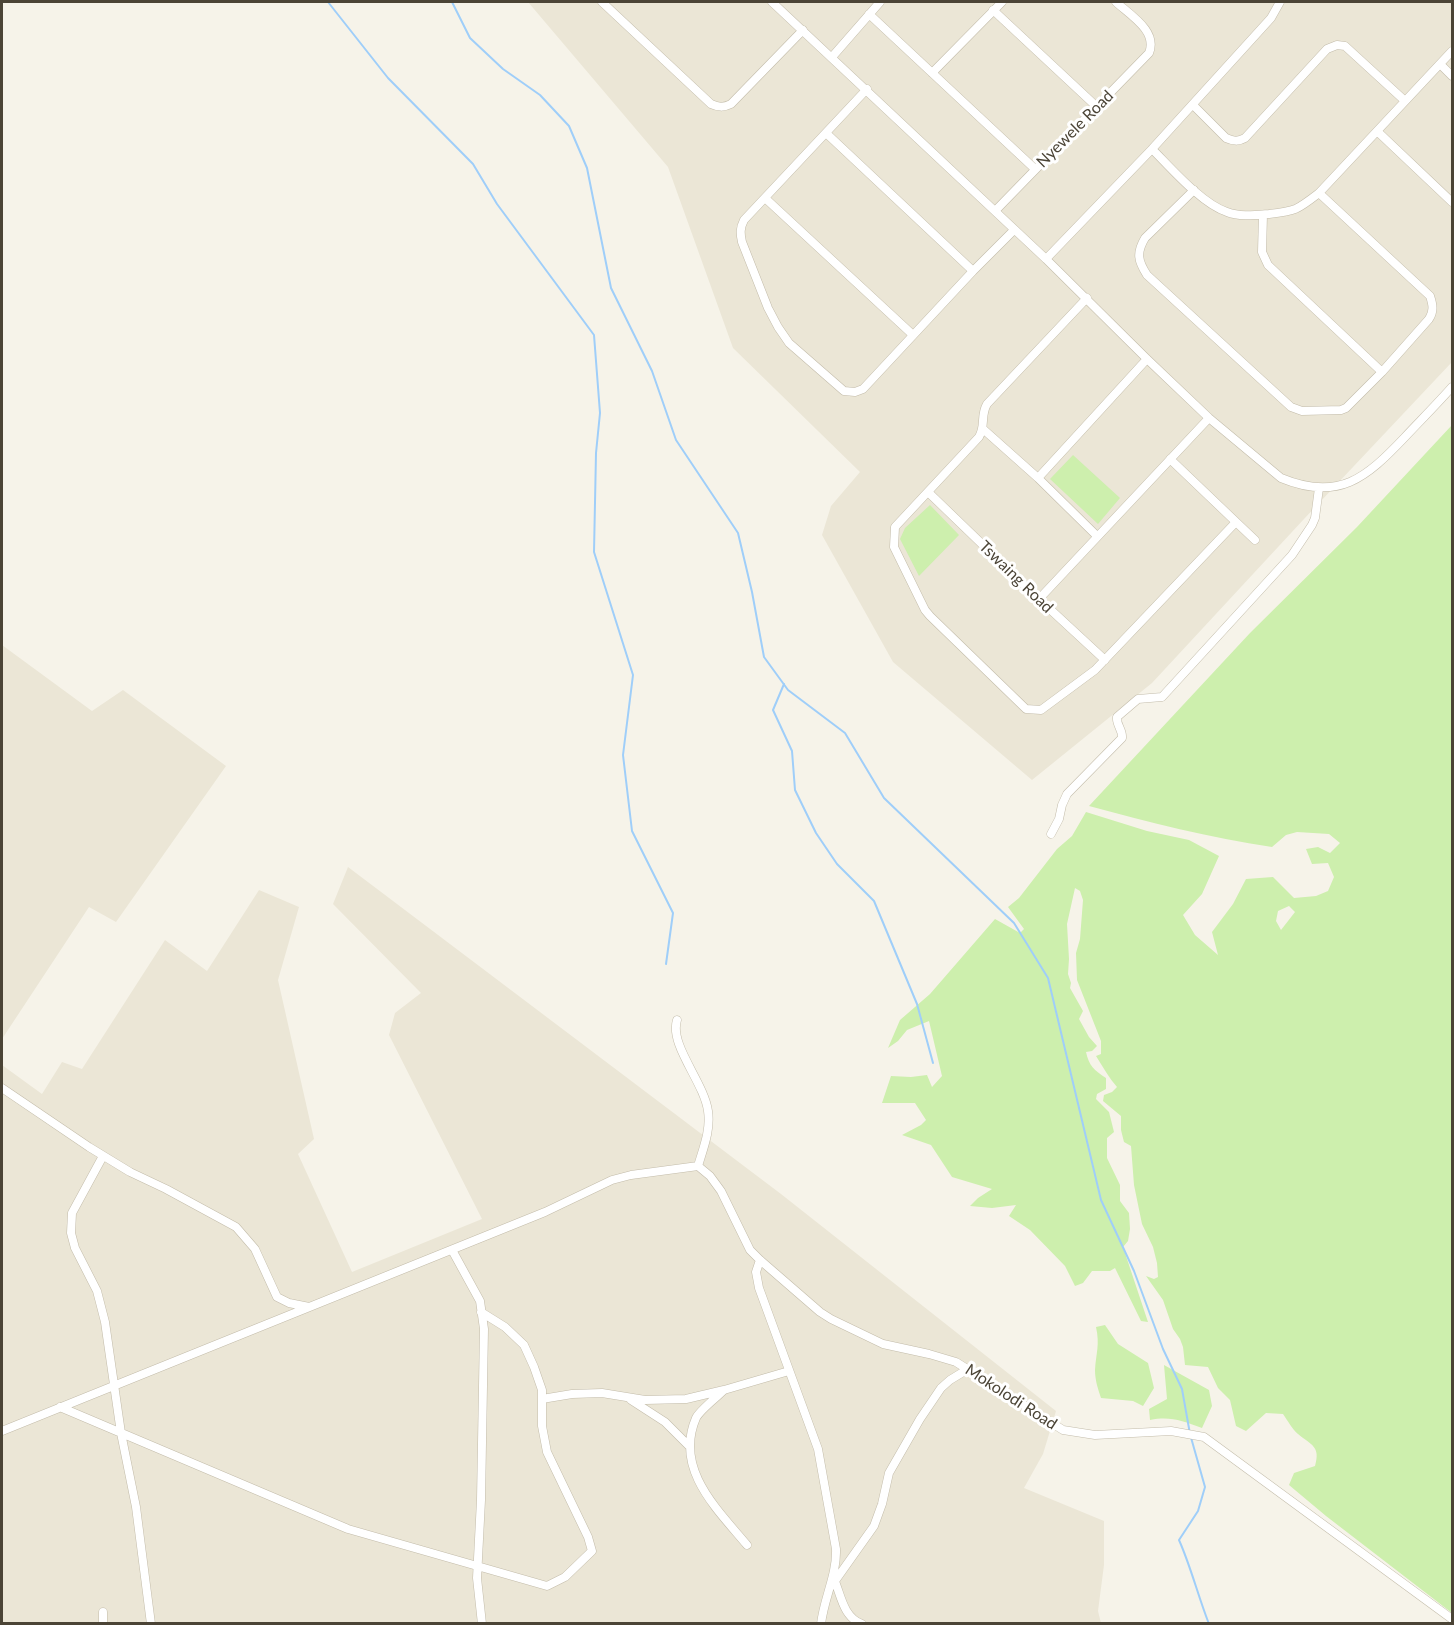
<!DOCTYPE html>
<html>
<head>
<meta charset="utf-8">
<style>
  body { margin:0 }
  #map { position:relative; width:1454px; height:1625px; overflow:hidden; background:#f6f3e9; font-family:Lato,sans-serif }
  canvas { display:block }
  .frame { position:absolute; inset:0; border:3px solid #4b4436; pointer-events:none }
</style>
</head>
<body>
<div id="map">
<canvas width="1454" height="1625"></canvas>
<div class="frame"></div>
</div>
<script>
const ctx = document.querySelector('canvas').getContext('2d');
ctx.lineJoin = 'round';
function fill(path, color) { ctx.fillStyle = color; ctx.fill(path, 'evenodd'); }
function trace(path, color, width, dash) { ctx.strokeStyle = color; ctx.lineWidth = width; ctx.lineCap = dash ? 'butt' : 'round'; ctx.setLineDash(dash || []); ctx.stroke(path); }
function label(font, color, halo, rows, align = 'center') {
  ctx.font = font + ' Lato,sans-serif'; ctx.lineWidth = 6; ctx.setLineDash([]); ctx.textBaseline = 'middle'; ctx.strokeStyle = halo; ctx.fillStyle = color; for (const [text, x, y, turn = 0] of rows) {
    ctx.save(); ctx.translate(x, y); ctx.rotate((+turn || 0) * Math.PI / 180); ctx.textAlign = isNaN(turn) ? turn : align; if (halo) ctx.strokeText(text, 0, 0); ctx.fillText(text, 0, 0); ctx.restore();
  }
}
fill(new Path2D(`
  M528,2H1452V362L1304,519L1152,683L1032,780L893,662L822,535L831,506L860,472L733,348L668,167Z
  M2,645L92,711L123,690L226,766L116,922L89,907L2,1039Z
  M348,867L781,1194L1056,1411L1043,1454L1024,1488L1104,1521V1565L1098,1611L1101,1623H2V1065L42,1094L62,1062L82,1069L165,940L207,971L259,890L299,907L278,980L314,1139L298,1154L352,1272L482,1219L389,1035L395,1013L421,993L333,904Z`), '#ebe6d6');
fill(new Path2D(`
  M1452,425V1613L1326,1516L1289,1485L1294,1473L1315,1466C1321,1446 1311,1445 1298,1434C1292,1429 1288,1421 1283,1414L1266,1413L1246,1431L1236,1426L1230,1400L1218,1388L1208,1367L1185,1365L1183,1347L1180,1339L1173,1329L1163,1300L1146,1276L1154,1279L1158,1277L1157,1263L1153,1247L1142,1224L1134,1185L1131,1146L1124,1142L1121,1130V1116L1103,1101L1104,1095L1112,1092L1117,1087C1109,1078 1103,1067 1096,1056L1101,1054V1041L1077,980L1076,953L1080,939L1083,900L1080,891L1075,888L1067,924L1069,959L1068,974L1071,983L1070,988L1083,1011L1079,1019L1089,1037L1097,1046L1092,1051L1086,1052C1089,1066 1094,1070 1106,1078V1089L1097,1094L1096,1099L1109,1112L1114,1132L1107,1138V1158L1120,1185V1201L1129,1213L1130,1229L1128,1241L1123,1247L1148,1322L1141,1321L1115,1268L1110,1271H1092L1083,1283L1075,1286L1065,1266L1030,1230L1009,1216L1016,1205L992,1208L970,1206L978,1198L992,1189L952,1177L931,1145L902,1135L921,1125L926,1120L915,1103H882L891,1076L911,1077L927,1075L932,1087L942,1076L929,1021L907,1030L898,1041L888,1048L900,1020L930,994L995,919L1020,933L1024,929L1008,907L1019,898L1057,849L1072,836L1086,812L1147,831L1189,840L1219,856L1202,894L1183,915L1195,935L1218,955L1212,932L1233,904L1246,879L1273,877L1294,898L1316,896L1328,891L1334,877L1328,863L1312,864L1306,849L1318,847L1330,853L1340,843L1329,834L1297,832L1286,835L1272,847C1210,838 1149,822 1089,806L1250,633L1357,527ZM1289,906L1295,912L1281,930L1276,921L1278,911Z
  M1073,455L1120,498L1098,524L1050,479Z
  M930,505L959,535L919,576L900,539L905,528Z
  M1105,1325L1118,1344L1148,1363L1154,1388L1143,1406L1133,1401L1101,1398C1098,1389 1095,1380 1095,1370C1096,1353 1100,1345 1096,1327Z
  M1164,1365L1209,1390L1212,1406L1202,1428C1182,1421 1171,1416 1150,1420L1149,1409L1167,1399Z`), '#cdefad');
trace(new Path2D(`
  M328,2L388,78L473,164L497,204L594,335L600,413L596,453L594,552L633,675L623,755L632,831L673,913L666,964
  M452,2L470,38L503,69L540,95L569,126L587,168L611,288L652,371L676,440L738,533L752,592L764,657L788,690L845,733L884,798L1014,923L1048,978L1101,1200L1134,1271L1163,1349L1182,1389L1190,1434L1205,1487L1198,1511L1179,1540C1191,1567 1198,1596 1209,1624
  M784,684L773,710L792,751L795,790L816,833L837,864L874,901L917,1004L933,1063`), '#9fcef9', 2);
const street = new Path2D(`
  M602,2L711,104C718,107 723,108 731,104L803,30
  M772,2L1046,259L1147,359L1209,418L1281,478C1339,502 1366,478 1405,437C1421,420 1437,404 1452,387
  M993,10L1097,107
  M869,14L1035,169
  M832,57L880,2
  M1440,64L1452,76
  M932,73L1002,2
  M867,89L744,220C740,228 740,233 742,242L768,308L778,327L789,343L844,391L855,392L863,389L973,271L1014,230
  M1193,105L1226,138C1233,141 1238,142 1245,138L1327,49L1337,45L1345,46L1404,100
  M1377,131L1452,202
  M826,133L973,271
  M1152,149C1171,168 1202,204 1227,212C1239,217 1256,215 1269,214C1296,211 1297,210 1319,193L1452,51
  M1194,190L1145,238C1136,253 1138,261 1147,275L1291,407L1302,411L1341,410L1346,408L1382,372L1429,319C1434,311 1433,305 1430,296L1319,193
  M765,198L913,335
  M995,211L1149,53C1158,31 1130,15 1116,2
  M1263,215L1262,252L1268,265L1382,372
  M1046,259L1152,149L1271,18L1280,2
  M1087,298L987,404C980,416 986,425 979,437L895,527L894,547L925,610L930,616L1026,709L1041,710L1095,670L1236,522L1170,459
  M983,429L1038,478L1097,536
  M1038,478L1147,359
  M928,492L1039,599L1105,660
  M1236,522L1255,540
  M1039,599L1209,418
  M1051,834L1059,819L1062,805L1067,794L1122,738C1123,730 1116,725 1117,717L1138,699L1162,697L1292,555L1312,525L1315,518L1319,488
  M677,1020C669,1045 704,1082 708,1111C711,1130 703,1149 698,1166
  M2,1088L89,1147L130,1172L166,1189L236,1227L255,1249L277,1297L289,1303L309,1307
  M103,1156L72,1213L71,1233L75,1248L97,1291L105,1322L121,1433L136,1507L151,1624
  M698,1166L710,1176L721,1191L750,1250L760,1260L820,1312L831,1319L883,1344L929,1354L956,1362L1063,1430L1095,1435L1171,1431L1204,1437L1452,1619
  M452,1250L480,1301L484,1329L481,1500L477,1578L482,1624
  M760,1260L756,1272L759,1288L818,1449L836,1549C837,1575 824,1598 821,1624
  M723,1391C716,1398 700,1410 696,1418C674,1469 717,1509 747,1545
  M542,1399L572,1394L602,1393L645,1400L686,1399L724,1390L789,1371
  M631,1400L665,1422L689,1446
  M60,1407L348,1529L547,1586L565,1577L592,1551L588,1537L547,1452L542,1426V1390L534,1367L524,1345L505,1327L481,1312
  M2,1431L545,1212L612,1180L631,1175L698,1166
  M834,1579C841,1595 843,1617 862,1624
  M835,1581L874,1526L882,1504L889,1473L920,1419L941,1388L950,1380L968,1369
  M103,1624V1612`);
trace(street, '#c3bcaa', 9);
trace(street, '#fff', 8);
label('16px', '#4b4436', '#fff', [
  ["Nyewele Road",1075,129,-45],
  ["Tswaing Road",1016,577,44],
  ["Mokolodi Road",1011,1397,33]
]);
</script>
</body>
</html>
